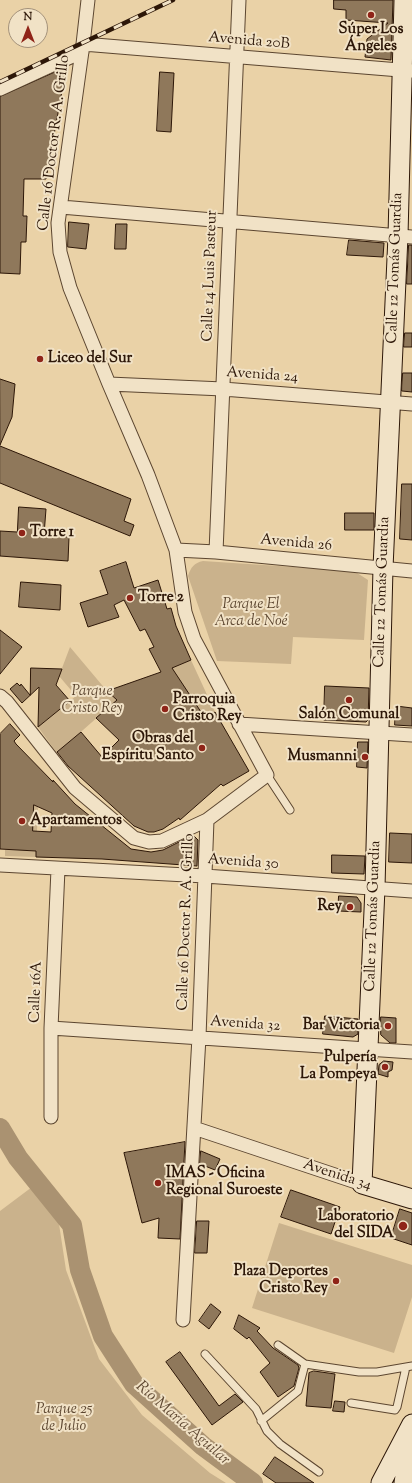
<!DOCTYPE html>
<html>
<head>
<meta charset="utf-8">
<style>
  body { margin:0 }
  #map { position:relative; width:412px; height:1483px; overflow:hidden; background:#ead2a7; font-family:"Sorts Mill Goudy",serif }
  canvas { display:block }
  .north { position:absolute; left:8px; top:8px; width:40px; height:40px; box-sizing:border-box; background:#f1e2c6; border:1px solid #a3917a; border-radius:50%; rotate:0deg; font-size:11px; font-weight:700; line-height:16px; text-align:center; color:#2d1708 }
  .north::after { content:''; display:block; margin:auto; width:14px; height:18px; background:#8f2418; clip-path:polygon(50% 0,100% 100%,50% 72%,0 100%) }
</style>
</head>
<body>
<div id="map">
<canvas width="412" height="1483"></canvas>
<div class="north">N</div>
</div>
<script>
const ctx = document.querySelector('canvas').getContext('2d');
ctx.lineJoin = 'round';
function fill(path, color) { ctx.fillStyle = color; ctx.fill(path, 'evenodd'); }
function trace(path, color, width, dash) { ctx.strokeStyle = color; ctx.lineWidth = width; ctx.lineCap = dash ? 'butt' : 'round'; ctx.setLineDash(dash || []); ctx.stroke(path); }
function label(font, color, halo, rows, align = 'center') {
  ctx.font = font + ' "Sorts Mill Goudy",serif'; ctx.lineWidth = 4; ctx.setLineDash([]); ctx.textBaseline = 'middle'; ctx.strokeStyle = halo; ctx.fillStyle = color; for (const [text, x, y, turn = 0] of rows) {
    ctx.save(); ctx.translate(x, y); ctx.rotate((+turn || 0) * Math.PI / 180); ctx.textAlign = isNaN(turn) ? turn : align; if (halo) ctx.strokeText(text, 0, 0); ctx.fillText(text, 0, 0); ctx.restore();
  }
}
fill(new Path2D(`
  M203,561L354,571L368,580L364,640L293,637L291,664L217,661L188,576C191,567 194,563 203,561Z
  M70,647L107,691L117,700L57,753L38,727L76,696L59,676Z
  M191,660L215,712L194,725L196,705L172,668Z
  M7,793L38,807L36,857L5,856V850H10L11,846Z
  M40,1181L59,1224L66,1270L99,1359L142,1415L210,1473L226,1483H0V1211Z
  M279,1223L412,1265V1297L394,1353L252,1308Z`), '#cab28c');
trace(new Path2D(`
  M0,1128L18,1158L72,1225L80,1270L103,1336L134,1384L203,1446L253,1483`), '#aa9271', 20);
const building = new Path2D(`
  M334,0H393L391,60L365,57L367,39L388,23L346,20V10L334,9Z
  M65,68L66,69L46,179H24L23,216H27L26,242H21L20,274L0,273V97Z
  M160,72L174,73L171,132L157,131Z
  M69,222L89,224L86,249L68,247Z
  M116,224H127L126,249H115Z
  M349,240L384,243L383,257L347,255Z
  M409,245H412V284H407Z
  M405,333H412V347H404Z
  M403,373H412V392L402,391Z
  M0,379L15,384L12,417L0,445Z
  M0,446L131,499L124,521L134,525L130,536L0,483Z
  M402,484H412V540L400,539Z
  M19,507L46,509L44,535L69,537L68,561L0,556V531L17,532Z
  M345,513H374V530H345Z
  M126,562L134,588L158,580L167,609L171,608L176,626L191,660L172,668L205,718L215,712L249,771L223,786L221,784L180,820L179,818L163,829L154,832H148L134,826L68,766L57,752L81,732L102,757L119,740L96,718L117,700L107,691L161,672L149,649L154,647L145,629L140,631L124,600L114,605L119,617L88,627L80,603L108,594L100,571Z
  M21,582L61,585L60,610L19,607Z
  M0,630L22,647L0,674Z
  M31,668L62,669L56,685L70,701L38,727L39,687L22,703L10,689L17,683L20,686L21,684L30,695Z
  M325,686L369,688L368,720L366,722L324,720Z
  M396,706L412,708V726L395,725Z
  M10,724L20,735L14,741L16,744L53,782V780L75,804L131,849L151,852L163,850L193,835L198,840L197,866L102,859L36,857V851L0,849V734ZM34,805L52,813L51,832L33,831Z
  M358,742H368L367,768L357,767Z
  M390,833L412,834V863L389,862Z
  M332,855L365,856L364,874L332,873Z
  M339,896L357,897L361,903V912L338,911Z
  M325,1016L358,1019V1034L353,1037L323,1034Z
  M381,1017L396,1018V1043H390L381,1035Z
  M384,1061L393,1062L392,1070L388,1072V1077L378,1074L379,1065Z
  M185,1142L180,1239L158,1238L159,1218L142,1223L124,1153Z
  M201,1151L220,1159L215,1170L200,1164Z
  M291,1190L340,1207L331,1234L281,1217Z
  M400,1209L412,1213V1245L391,1238Z
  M197,1221H209L207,1253H195Z
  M211,1304L221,1312L209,1329L199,1321Z
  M239,1315L260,1328L257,1331L273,1348L298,1365L299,1368L294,1386L278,1397L260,1372L270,1363L249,1337L247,1339L234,1329Z
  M180,1352L219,1406L235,1394L243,1402L212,1425L166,1362Z
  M314,1371L335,1374L331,1408L306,1406L309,1373Z
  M335,1401L345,1402L344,1412L333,1411Z
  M275,1457L314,1483H276L263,1474Z`);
fill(building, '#8f785b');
trace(building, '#2d1708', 1);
const lane = new Path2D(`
  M267,775L290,810
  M278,1345L305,1364
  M205,1354L256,1409L267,1431L280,1444L319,1472
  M351,1403L395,1410L397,1407L406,1367
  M261,1421L298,1391L305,1364L359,1372H377L412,1366`);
const street = new Path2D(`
  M88,0L83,44L58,223L60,252L70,288L109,384L148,475L176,550L185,612L194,639L267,775L207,820L199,1037L183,1320
  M83,44L412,71
  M0,89L52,65L82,52
  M61,207L412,237
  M109,384L223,389L412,404
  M176,550L216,552L412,571
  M216,552L239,0
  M0,696L7,702L75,788L134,838L149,842L162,841L207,820
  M239,724L412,735
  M0,865L205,876L412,891
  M51,1028L412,1052
  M51,1117V1028L58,869
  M194,1128L362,1184`);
const secondary = new Path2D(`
  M404,0L398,236L383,568L375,888L362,1184L412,1199
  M381,1483L412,1424
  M404,1483L411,1437`);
trace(lane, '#5c4630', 9);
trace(street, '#5c4630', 15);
trace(secondary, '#2d1708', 21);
trace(lane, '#f1e2c6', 7);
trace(street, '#f1e2c6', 13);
trace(secondary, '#f1e2c6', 19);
const rail = new Path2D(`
  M0,82L173,0`);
trace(rail, '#2d1708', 4.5);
trace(rail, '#f1e2c6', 3, [9]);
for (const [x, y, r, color] of [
  [371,15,4,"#8f2418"],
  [40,359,4,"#8f2418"],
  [22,533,4,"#8f2418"],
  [130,598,4,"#8f2418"],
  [349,700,4,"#8f2418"],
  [165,709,4,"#8f2418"],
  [202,748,4,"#8f2418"],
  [365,757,4,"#8f2418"],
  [22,821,4,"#8f2418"],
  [350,907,4,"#8f2418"],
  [388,1026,4,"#8f2418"],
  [385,1067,4,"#8f2418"],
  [158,1183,4,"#8f2418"],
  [403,1226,5,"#8f2418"],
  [336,1281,4,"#8f2418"]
]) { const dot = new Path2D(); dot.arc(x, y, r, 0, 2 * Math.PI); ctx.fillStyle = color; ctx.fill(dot); trace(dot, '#f1e2c6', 1.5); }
label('bold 15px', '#2d1708', '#f1e2c6', [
  ["Súper Los",371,30,"center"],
  ["Ángeles",371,47,"center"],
  ["Liceo del Sur",48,359,"left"],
  ["Torre 1",30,533,"left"],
  ["Torre 2",138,598,"left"],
  ["Parroquia",173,700,"left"],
  ["Cristo Rey",173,717,"left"],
  ["Salón Comunal",349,715,"center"],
  ["Obras del",194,739],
  ["Espíritu Santo",194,756],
  ["Musmanni",357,757],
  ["Apartamentos",30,821,"left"],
  ["Rey",342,907],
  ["Bar Victoria",380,1026],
  ["Pulpería",377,1058],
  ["La Pompeya",377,1075],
  ["IMAS - Oficina",166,1174,"left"],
  ["Regional Suroeste",166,1191,"left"],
  ["Laboratorio",394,1217],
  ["del SIDA",394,1234],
  ["Plaza Deportes",328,1272],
  ["Cristo Rey",328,1289]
], 'right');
label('15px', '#2d1708', '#f1e2c6', [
  ["Avenida 20B",249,42,5],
  ["Calle 16 Doctor R. A. Grillo",55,143,-83],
  ["Calle 12 Tomás Guardia",396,268,-88],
  ["Calle 14 Luis Pasteur",211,276,-88],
  ["Avenida 24",262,376,4],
  ["Avenida 26",296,544,5],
  ["Calle 12 Tomás Guardia",383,592,-88],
  ["Avenida 30",243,863,4],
  ["Calle 12 Tomás Guardia",374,916,-88],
  ["Calle 16 Doctor R. A. Grillo",187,922,-88],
  ["Calle 16A",37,992,-88],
  ["Avenida 32",245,1025,4],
  ["Avenida 34",337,1176,18]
]);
label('italic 15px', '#5c4630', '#f1e2c6', [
  ["Parque El",251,605],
  ["Arca de Noé",251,622],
  ["Parque",92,692],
  ["Cristo Rey",92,709],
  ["Parque 25",64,1410],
  ["de Julio",64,1427]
]);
label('italic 16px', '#5f4832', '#f1e2c6', [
  ["Río María Aguilar",182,1424,41]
]);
</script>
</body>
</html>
